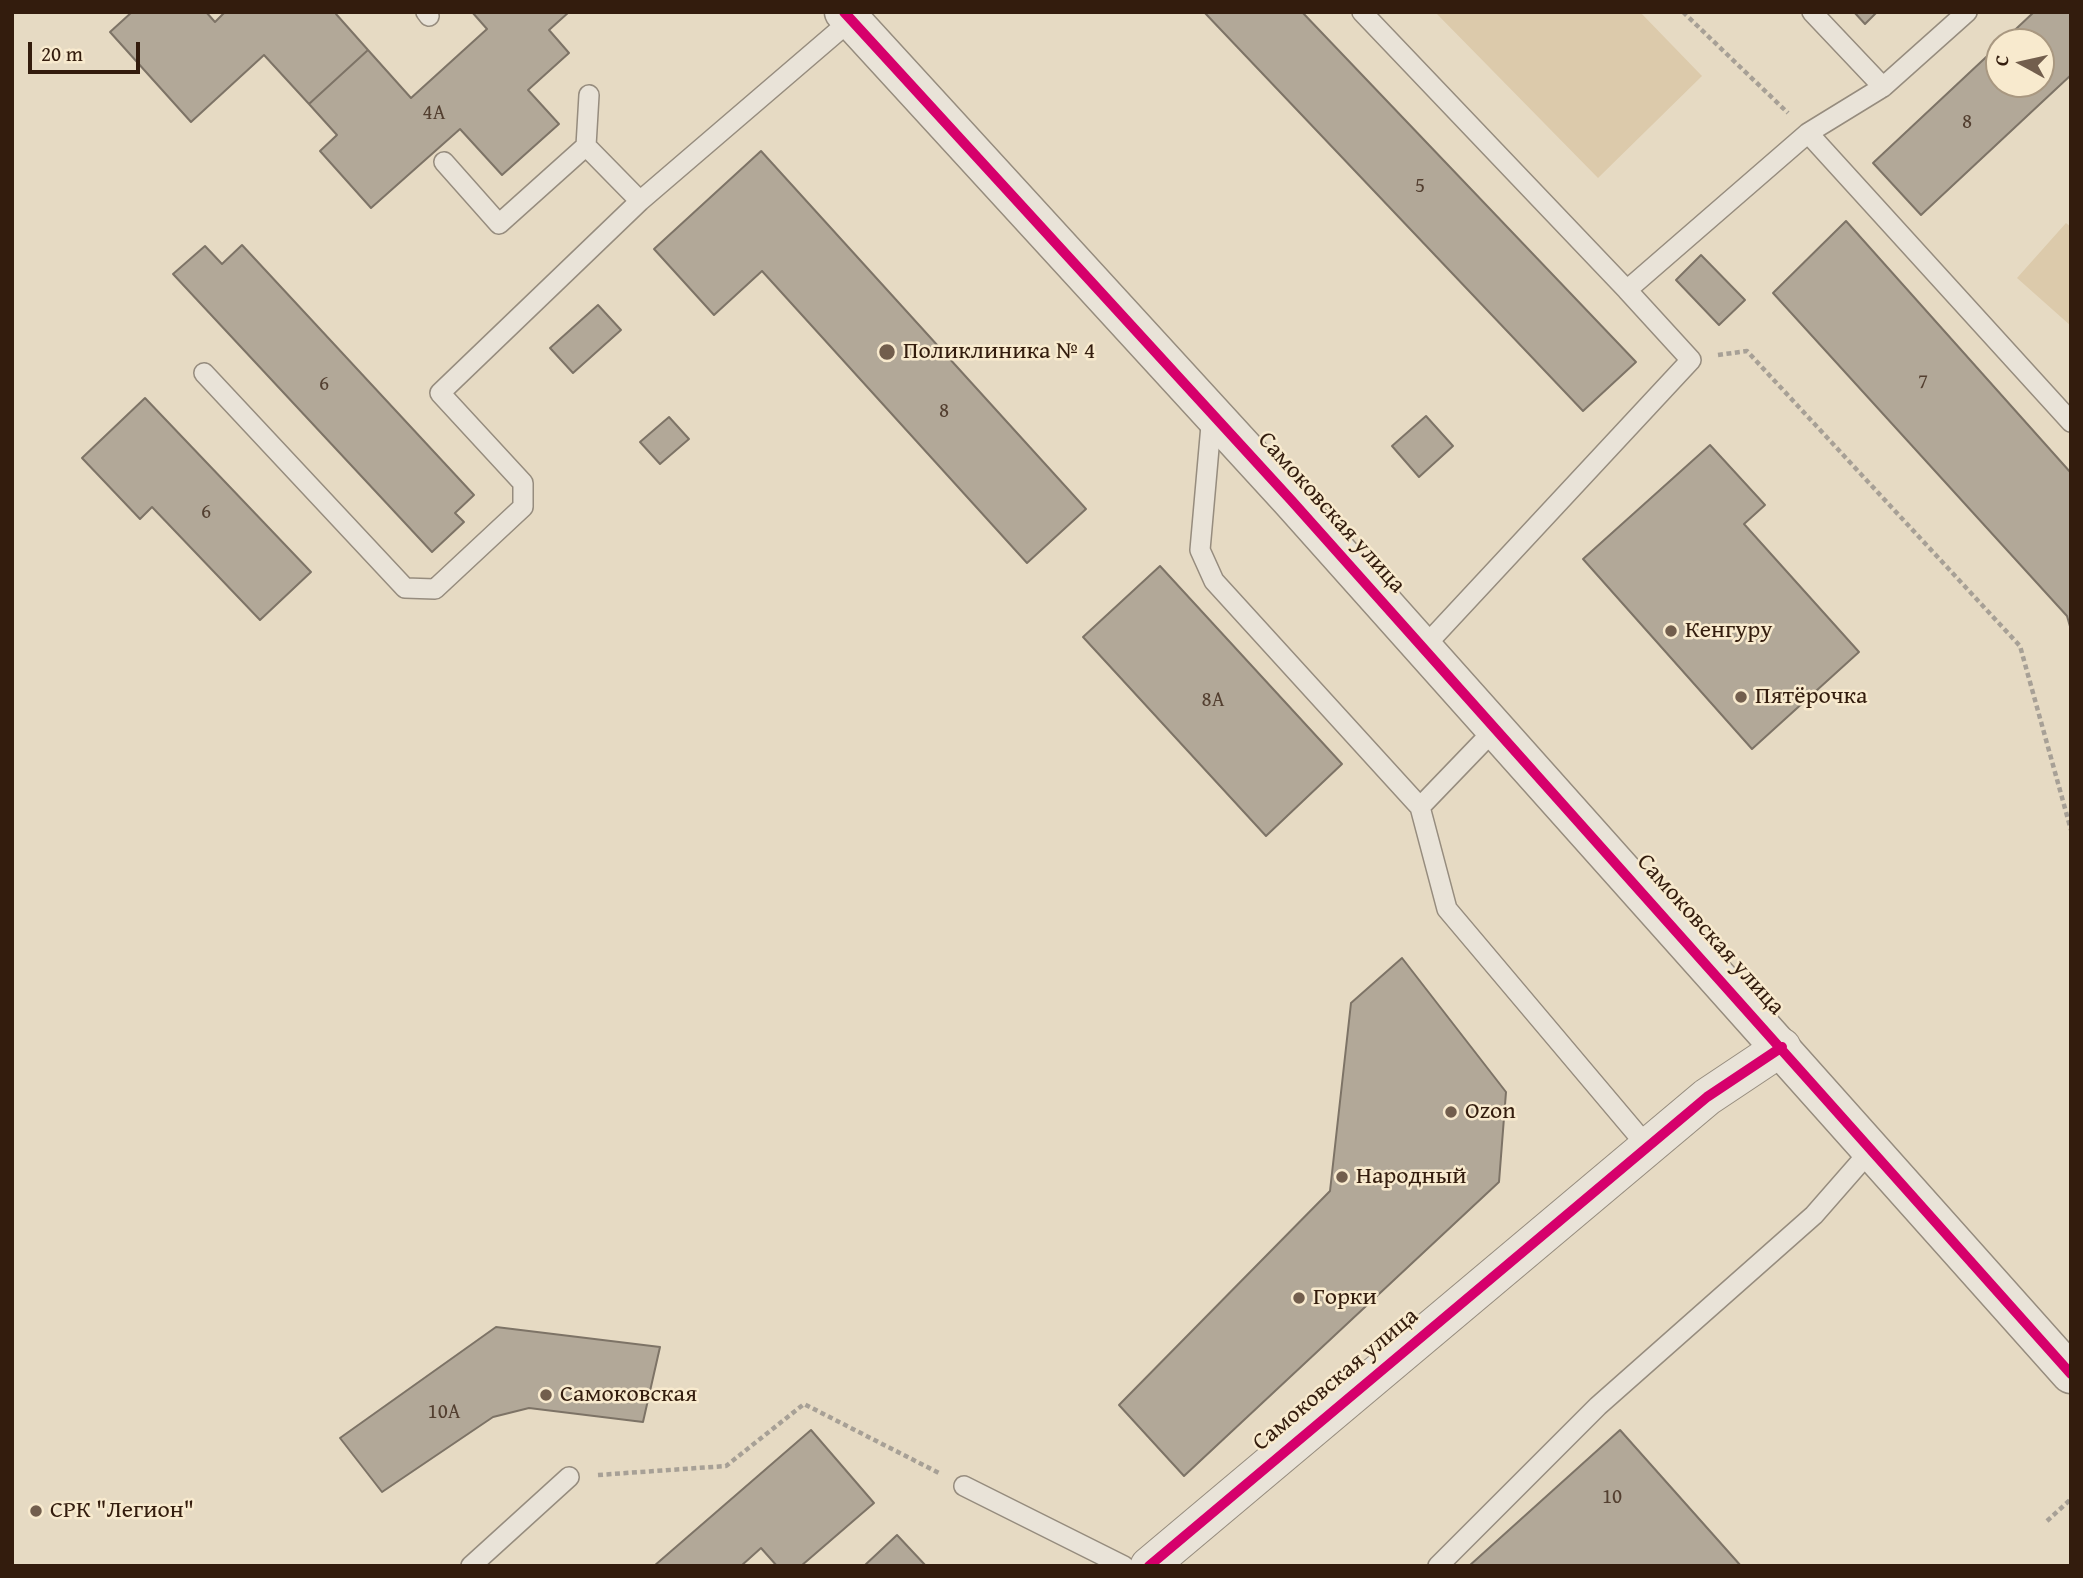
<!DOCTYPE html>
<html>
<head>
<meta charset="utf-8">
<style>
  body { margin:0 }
  #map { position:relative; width:2083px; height:1578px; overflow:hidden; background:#e6dac3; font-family:"Gentium Book Plus",serif }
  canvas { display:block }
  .frame { position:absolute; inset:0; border:14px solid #331c0d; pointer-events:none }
  .north { position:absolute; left:1985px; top:28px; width:70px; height:70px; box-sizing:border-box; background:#f8eace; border:2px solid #a99881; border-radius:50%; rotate:278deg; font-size:19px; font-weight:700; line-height:28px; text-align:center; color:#331c0d }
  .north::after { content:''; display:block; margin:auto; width:24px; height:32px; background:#725e4d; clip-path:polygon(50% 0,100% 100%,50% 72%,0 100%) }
  .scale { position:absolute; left:28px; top:42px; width:112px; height:32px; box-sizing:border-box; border:4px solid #331c0d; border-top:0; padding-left:9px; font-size:21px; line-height:24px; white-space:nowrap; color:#331c0d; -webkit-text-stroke:5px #f8eace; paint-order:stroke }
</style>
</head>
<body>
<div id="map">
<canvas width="2083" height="1578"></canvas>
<div class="frame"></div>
<div class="north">С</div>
<div class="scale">20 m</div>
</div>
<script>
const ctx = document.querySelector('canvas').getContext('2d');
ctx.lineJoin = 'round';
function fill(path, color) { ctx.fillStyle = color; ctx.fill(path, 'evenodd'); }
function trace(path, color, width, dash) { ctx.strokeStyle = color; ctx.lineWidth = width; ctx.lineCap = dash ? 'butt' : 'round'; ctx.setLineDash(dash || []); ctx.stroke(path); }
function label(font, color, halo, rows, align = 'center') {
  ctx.font = font + ' "Gentium Book Plus",serif'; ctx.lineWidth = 5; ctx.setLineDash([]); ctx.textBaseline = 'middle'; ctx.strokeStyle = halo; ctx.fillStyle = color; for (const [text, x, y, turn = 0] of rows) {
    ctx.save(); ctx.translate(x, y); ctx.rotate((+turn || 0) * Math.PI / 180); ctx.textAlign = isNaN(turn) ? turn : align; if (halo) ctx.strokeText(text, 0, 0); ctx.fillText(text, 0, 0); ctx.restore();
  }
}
fill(new Path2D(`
  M1435,12H1640L1702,76L1598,178Z
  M2066,223L2071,227V326L2017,278Z`), '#dccaab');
const building = new Path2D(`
  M132,12H206L215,22L225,12H338L336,14L368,50L309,104L264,55L191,122L110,32Z
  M472,12H569L549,30L569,53L528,90L559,124L502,175L460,129L371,208L320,151L337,135L309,104L368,50L411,98L487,29Z
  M1204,12H1302L1636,362L1583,411Z
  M1854,12H1877L1865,24Z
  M2034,12H2071V75L1921,215L1873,163L1999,45V84H2041V42H2002Z
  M761,151L1086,509L1027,563L762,271L714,315L654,249Z
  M1846,221L2071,473V630L2067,616L1773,293Z
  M242,245L474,495L455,513L464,522L432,552L173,274L205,246L222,264Z
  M1701,255L1745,300L1719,325L1676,280Z
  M598,305L621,330L573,373L550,348Z
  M145,398L311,572L260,620L152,507L140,519L82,458Z
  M1426,416L1453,446L1419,477L1392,446Z
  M669,417L689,439L660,464L640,442Z
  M1710,445L1765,505L1744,524L1859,652L1752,749L1583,559Z
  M1160,566L1342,764L1266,836L1083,637Z
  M1402,958L1506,1092L1499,1182L1184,1476L1119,1405L1330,1191L1351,1003Z
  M496,1327L660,1347L643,1422L529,1408L493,1417L382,1492L340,1438Z
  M811,1430L874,1503L801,1566H777L761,1548L741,1566H654Z
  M1620,1430L1741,1566H1469Z
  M897,1535L926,1566H864Z`);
fill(building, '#b2a898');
trace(building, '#7d7366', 2);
const service = new Path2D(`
  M426,12L429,16
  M1362,12L1627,290
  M1812,12L1883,87
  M589,95L586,146L640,201
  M1808,133L2071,422
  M444,162L499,224L586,146
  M204,373L405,588L435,589L523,507V483L440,393L640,201L851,20
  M1212,414L1200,550L1214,581L1420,807L1447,909L1647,1146
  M1423,648L1691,360L1627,290L1808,133L1883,87L1967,12
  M1420,807L1496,728
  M964,1486L1124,1566
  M471,1566L569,1477
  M1438,1566L1598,1406L1814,1215L1870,1151`);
const minor = new Path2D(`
  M1149,1566L1707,1097L1782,1047`);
const tertiary = new Path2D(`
  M844,12L1291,500L2071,1374`);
trace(service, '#968c7e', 22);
trace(minor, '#968c7e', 39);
trace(tertiary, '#968c7e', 41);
trace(new Path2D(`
  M1683,12L1788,113
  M1718,355L1747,351L2020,646L2071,830
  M598,1475L726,1466L804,1404L939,1473
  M2047,1521L2071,1499`), '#a7a096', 4.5, [5, 3.5]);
trace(service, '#e9e3d8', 19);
trace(minor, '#e9e3d8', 37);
trace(tertiary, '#e9e3d8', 38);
trace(new Path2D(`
  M844,12L1291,500L2071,1374
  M1149,1566L1707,1097L1782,1047`), '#d6006c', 10);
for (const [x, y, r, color] of [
  [887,352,9,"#725e4d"],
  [1671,631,7,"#725e4d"],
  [1741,697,7,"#725e4d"],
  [1451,1112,7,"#725e4d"],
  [1342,1177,7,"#725e4d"],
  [1299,1298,7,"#725e4d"],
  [546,1395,7,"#725e4d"],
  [36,1511,7,"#725e4d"]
]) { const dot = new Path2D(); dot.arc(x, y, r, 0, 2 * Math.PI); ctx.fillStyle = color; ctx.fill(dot); trace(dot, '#f8eace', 2.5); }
label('21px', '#533f30', null, [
  ["4А",434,114],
  ["8",1967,123],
  ["5",1420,187],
  ["7",1923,383],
  ["6",324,385],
  ["8",944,412],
  ["6",206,513],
  ["8А",1213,701],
  ["10А",444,1413],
  ["10",1612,1498]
]);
label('24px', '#331c0d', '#f8eace', [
  ["Поликлиника № 4",903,352],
  ["Кенгуру",1685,631],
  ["Пятёрочка",1755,697],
  ["Ozon",1465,1112],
  ["Народный",1356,1177],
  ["Горки",1313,1298],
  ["Самоковская",560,1395],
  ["СРК \"Легион\"",50,1511]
], 'left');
label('24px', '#331c0d', '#f8eace', [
  ["Самоковская улица",1331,513,48],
  ["Самоковская улица",1710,935,48],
  ["Самоковская улица",1336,1380,-40]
]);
</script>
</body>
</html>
